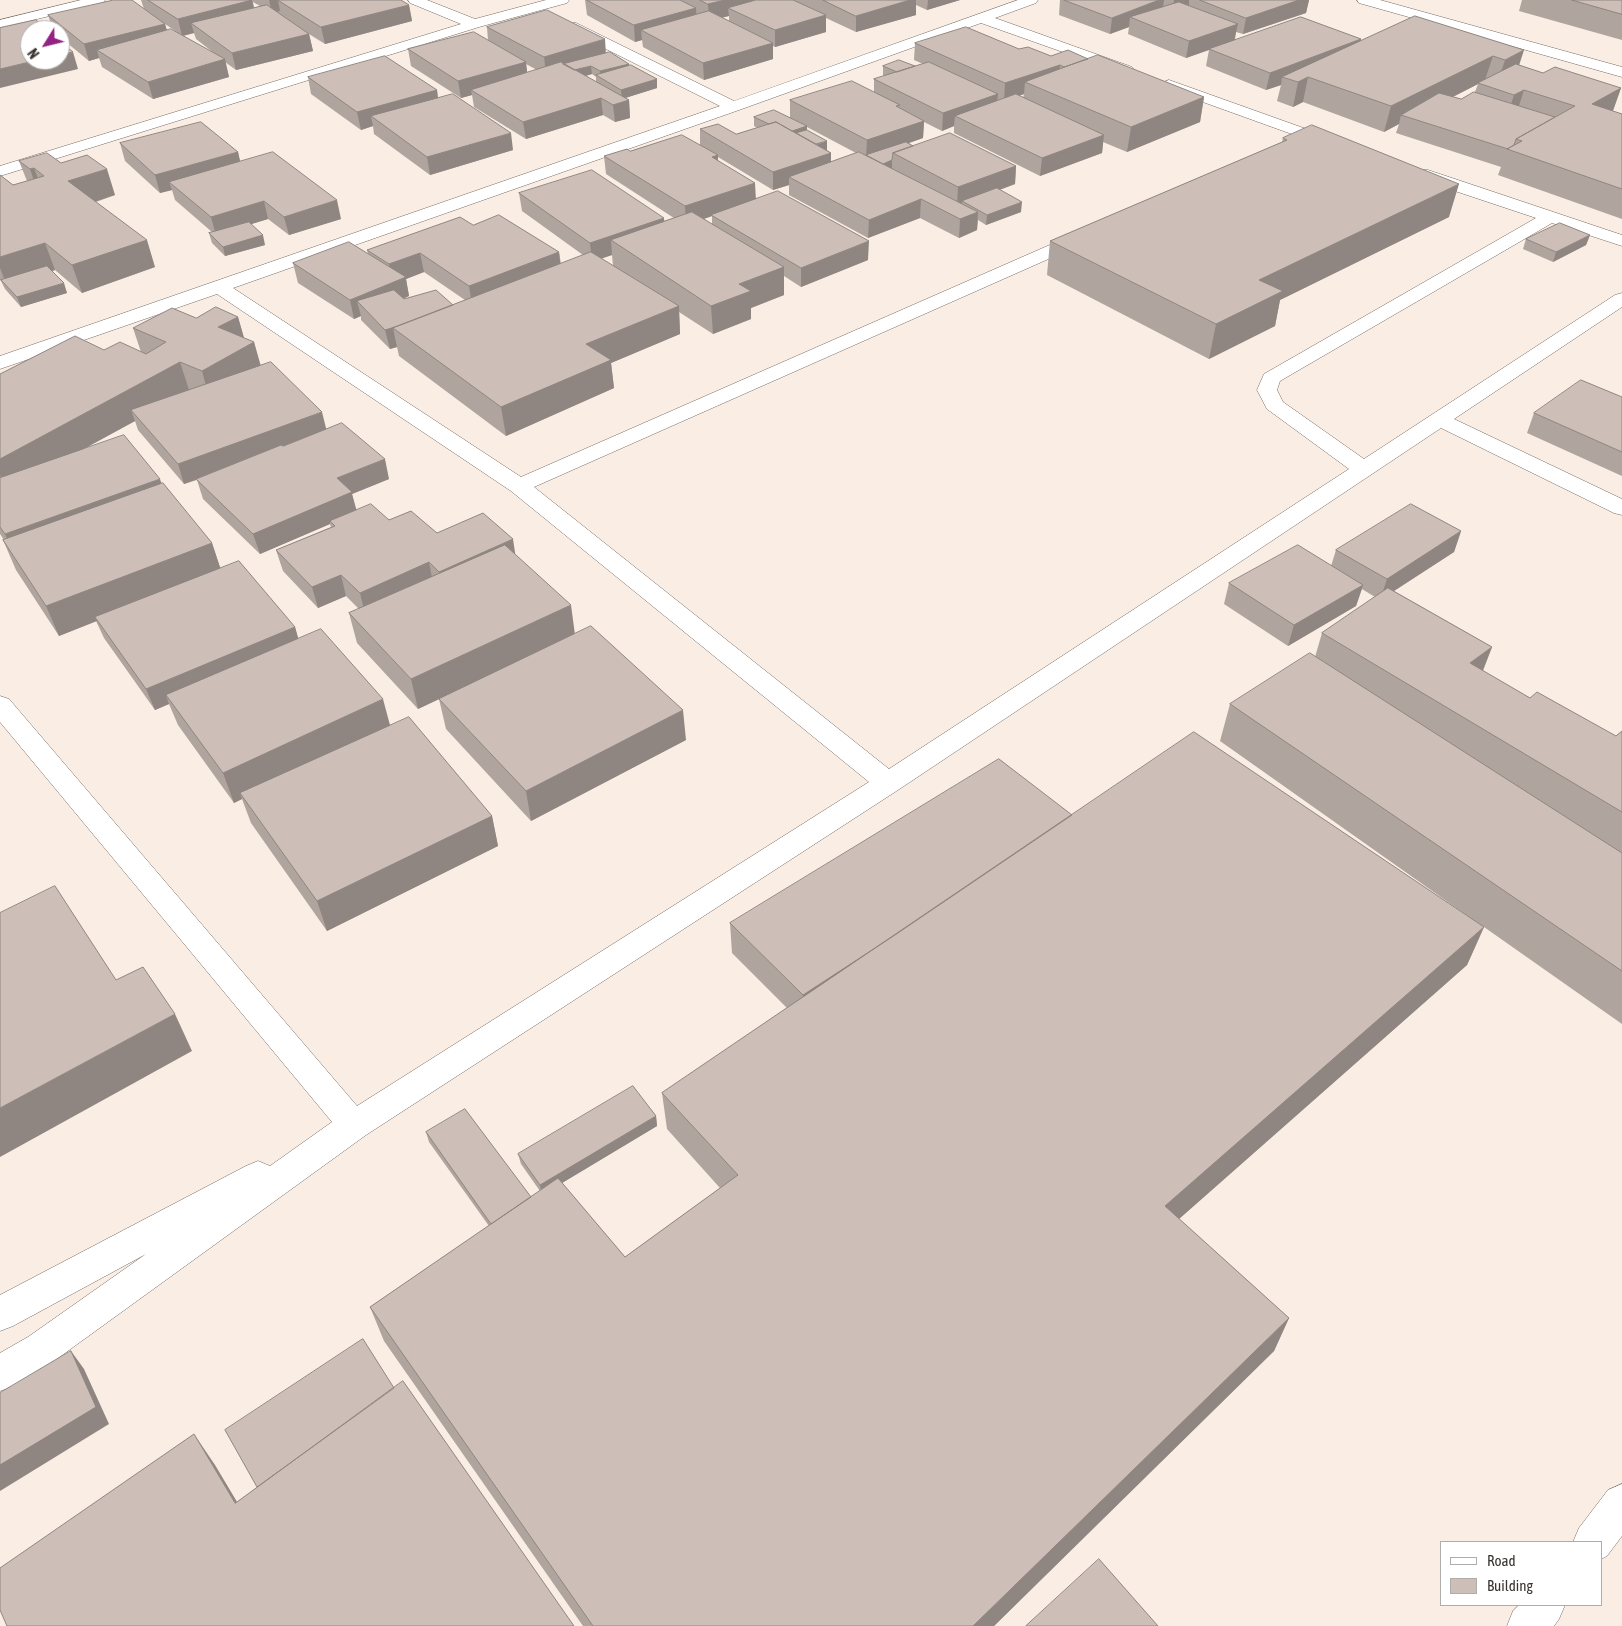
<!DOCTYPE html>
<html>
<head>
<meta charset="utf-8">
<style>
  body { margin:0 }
  #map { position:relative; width:1622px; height:1626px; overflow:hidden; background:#f9ede4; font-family:"Asap Condensed",sans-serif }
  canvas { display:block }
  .legend { position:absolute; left:1440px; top:1541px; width:162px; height:65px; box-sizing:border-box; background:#fff; border:1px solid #afadac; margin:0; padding:6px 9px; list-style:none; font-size:15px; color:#383330 }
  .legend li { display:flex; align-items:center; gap:10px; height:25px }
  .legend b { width:25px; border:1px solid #afadac }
  .north { position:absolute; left:20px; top:20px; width:50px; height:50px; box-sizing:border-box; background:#fff; border:1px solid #afadac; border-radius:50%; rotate:234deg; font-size:14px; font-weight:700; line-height:20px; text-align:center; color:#383330 }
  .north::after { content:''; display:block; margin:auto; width:18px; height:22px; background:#922384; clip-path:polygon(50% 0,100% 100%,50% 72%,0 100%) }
</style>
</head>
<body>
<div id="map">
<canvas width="1622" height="1626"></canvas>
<ul class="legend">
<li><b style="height:6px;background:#fff"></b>Road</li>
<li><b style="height:14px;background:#cdbfb8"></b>Building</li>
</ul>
<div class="north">N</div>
</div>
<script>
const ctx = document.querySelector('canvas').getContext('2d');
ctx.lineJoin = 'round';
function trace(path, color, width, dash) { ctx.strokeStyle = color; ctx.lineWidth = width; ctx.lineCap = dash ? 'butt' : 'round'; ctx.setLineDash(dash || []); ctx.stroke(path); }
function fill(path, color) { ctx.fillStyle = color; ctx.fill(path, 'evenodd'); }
const minor = new Path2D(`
  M81,0H105L103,3L0,28V20Z
  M408,0H427L475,19L546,0H569L567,3L479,27L0,176V166L461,24L410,3Z
  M1018,0H1038L1036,3L995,18L1132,67L1135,70L1132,73H1122L981,23L739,110L233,288L521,477L1077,233L1083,232L1089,233L1092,237L1089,241L534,487L889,769L1349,469L1267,409L1257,390L1264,374L1536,218L1416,178L1414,174L1416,170H1428L1622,235V246L1552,223L1280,381L1277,390L1283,402L1364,459L1615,295L1622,293V307L1454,419L1622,499V515L1614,513L1441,428L898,790L366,1135L54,1361L13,1386L0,1391V1353L28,1337L146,1254L13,1326L0,1331V1295L246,1166L258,1161L270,1166L332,1122L0,722V696L9,699L357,1106L869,782L511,491L217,294L0,369V356L720,106L566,29L564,26L566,23H576L734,101Z
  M1357,0H1380L1622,67V77L1359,3Z
  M1169,80L1337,140L1339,143L1337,146H1325L1164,88L1161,85L1164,82Z
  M1622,1484V1536L1607,1556L1601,1559V1542H1573L1579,1528L1608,1490Z
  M1519,1605H1565L1559,1619L1554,1626H1507L1513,1611Z`);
trace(minor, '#766b63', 1);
fill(minor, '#fff');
fill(new Path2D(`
  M141,0H401L409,5L412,21L325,44L309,34L313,51L236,70L225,62L229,77L153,99L102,67L99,58L89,61L60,37V30H53L48,15L144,9ZM253,2L260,6L254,8ZM165,24L177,32L167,31ZM194,33L196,39L214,53L183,36Z
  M585,0H960L927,10L916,5V15L856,32L826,18V32L775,47L773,46V59L704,80L643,47L642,40L635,42L587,15ZM729,16V21L722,17Z
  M1060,0H1309L1306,13L1243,34L1236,32L1235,40L1361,39V41L1415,16L1519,65L1543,73L1621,88L1613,111L1622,114V219L1498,175L1501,167L1396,133L1399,124L1384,132L1303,102L1293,107L1277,101L1281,85L1266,90L1206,66L1209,50L1186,58L1128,34L1129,27L1110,34L1059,15ZM1478,84L1475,92L1461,99L1453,97Z
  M1522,0H1622V40L1519,11Z
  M487,27L606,53L629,64V65L657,79V88L625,98L629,100L630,118L615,122L603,115L526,139L474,107L472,95L461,98L411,66L408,49L488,40ZM526,64L537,70L527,73ZM592,74L596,77V82L586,76Z
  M915,43L1019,49L1051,56L1088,59L1204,97L1200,122L1127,152L1103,142L1102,153L1040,176L954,133V126L942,131L924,122L923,138L909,143L913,146L1016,166L1015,184L999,190L1021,212L986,225L978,220L977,230L959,238L920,218L868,238L789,195V185L773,190L718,157V160L756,198L868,260L801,287L784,276V295L751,308V319L713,334L679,312L680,334L611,363L614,388L506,436L399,356L397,347L390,349L361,320V316L354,319L298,283L293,263L368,254L367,250L473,225L559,252L561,264L583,255L522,211L519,193L664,221L674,218L606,174L604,156L630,151L700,145V129L736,134L758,128L754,126V117L790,118V100L874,92V79L885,76L883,75V66H915L923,64L914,60ZM1024,94L1023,98L1019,96ZM807,127L856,153L831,162V153L827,150L807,130ZM712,216V224L704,219ZM612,255L613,266L600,258ZM424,272L465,300L453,305L404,299H403L409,296L406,279Z
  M308,77L437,90L438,98L513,150L430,175L374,134L373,126L361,130L311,94Z
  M1283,138L1449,217L1280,300L1275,326L1209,359L1047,275L1050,241L1282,142Z
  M120,143L238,152L240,161L341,219L289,235L268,219L251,224L265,245L225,256L212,243L209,233L212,232L175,200L172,190L160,193L125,161Z
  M19,161L61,163L115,195L96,202L155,267L82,293L55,270L52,271L67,293L21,307L5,289L1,281L0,280V175L13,185L27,181Z
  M1590,235L1586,245L1553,262L1523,249L1526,239Z
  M238,317L244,338L254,342L260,366L326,429L389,479L352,494L356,510L516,555L575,634L686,740L531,821L446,729L439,699L418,709L357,643L349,613L359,609L346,596L318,608L283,571L276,550L331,527L330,524L260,554L203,499L197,480L184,484L138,430L135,421L81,450L161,484L212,543L220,568L295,627L298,638L390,725L492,816L498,846L327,931L251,823L242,799L234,803L178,725L169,704L155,710L104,638L96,621L59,636L16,570L3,540H4L0,534V374L104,350L141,352L133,328L196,318Z
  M1622,397V476L1527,433L1534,413Z
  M1461,531L1454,552L1394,591L1492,647L1483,671L1530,698L1616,736L1622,731V1024L1484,927L1467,965L1179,1219L1289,1318L1274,1351L994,1626H583L384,1341L370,1307L489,1226L429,1142L426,1132L531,1197L540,1191L521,1164L518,1154L656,1116L657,1126L562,1183L625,1257L720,1188L667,1129L662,1093L787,1008L732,953L730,923L1072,815L1479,924L1220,741L1230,704L1315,657L1322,633L1375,597L1362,589L1356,606L1288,646L1224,604L1229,583L1331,566L1336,550Z`), '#b0a49e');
fill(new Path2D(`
  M252,0L256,17L191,23L194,33L182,36L178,19Z
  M269,0H278L280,11L272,13Z
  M725,0H765L728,8L729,16L709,21L708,4Z
  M910,0H916V15L856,32V16Z
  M928,0H960L927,10Z
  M1159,0H1164L1162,14L1130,17L1129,27L1110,34L1112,18Z
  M1174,0H1189V6L1173,11Z
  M1299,0H1309L1306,13L1243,34L1246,18Z
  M409,5L412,21L325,44L321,27Z
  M696,8L697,24L641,30L642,40L635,42L634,25Z
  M826,15V32L775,47V30Z
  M165,24L170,41L97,50L99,58L89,61L84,44Z
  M1238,24L1234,41L1186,58L1189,41Z
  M309,34L313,51L236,70L232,53Z
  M605,39L606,55L546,74L544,57Z
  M1361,39L1357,55L1282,77L1281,85L1266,90L1270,73Z
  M773,43V59L704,80L703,63Z
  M1524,50L1516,75L1497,84L1505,60Z
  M73,52L78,69L0,88V69L38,60H60V55Z
  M1493,56L1485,80L1478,83V84L1411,118L1401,115L1399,124L1384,132L1391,106Z
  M225,59L229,77L153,99L148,82Z
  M526,62L528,80L471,90L472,95L461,98L458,81Z
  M629,64L630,73L601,78L600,71Z
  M1060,65L1058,82H1025L1024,94L1004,101L1005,83Z
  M591,66L592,74L570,80L569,71Z
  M1308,77L1303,102L1293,107L1298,82Z
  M657,79V88L622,99L621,90Z
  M1621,88L1612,113L1592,104Z
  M437,90L439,108L371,116L373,126L361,130L357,112Z
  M1524,90L1516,115L1506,120L1514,95Z
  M998,94L996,112L955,116L954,126L942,131L943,113Z
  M1204,97L1200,122L1127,152L1131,127Z
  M601,98L603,115L526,139L523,122Z
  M629,100L630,118L615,122L613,105Z
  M924,121L923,138L866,158L867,140Z
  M807,126V135L787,133Z
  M511,133L513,150L430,175L427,157Z
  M1104,135L1102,153L1040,176L1042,158Z
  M827,141V150L810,147Z
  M238,152L242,170L169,182L172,190L160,193L155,175Z
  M831,153V171L789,177V185L773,190V172Z
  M718,155V173L712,157Z
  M892,160V170L879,165Z
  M1016,166L1015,184L965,203L962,201V204L957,206L958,187Z
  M34,168L44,194L39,196L30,169Z
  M107,169L115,195L78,207L68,181Z
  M755,183L756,201L711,215L712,216L686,225L685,206Z
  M1459,184L1449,217L1280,300L1275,326L1209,359L1216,324L1259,280Z
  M921,199L920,218L868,238L869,220Z
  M337,200L341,219L289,235L284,217Z
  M264,201L268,219L216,235L211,217Z
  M1022,202L1021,212L986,225L987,215Z
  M978,212L977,230L959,238L960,219Z
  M664,218L665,236L611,240L612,255L592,262L590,243Z
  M263,235L265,245L225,256L223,247Z
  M1590,235L1586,245L1553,262L1556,252Z
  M147,240L155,267L82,293L72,265Z
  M869,241L868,260L801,287V268Z
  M45,243L55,270L7,286L0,268V257Z
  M559,252L561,271L472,305L469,286Z
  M420,253L424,272L406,279L409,296L369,313L357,301L361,316L354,319L350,300L392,283L389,264Z
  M784,267V295L751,308V319L713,334L711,306L739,284Z
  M64,283L67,293L21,307L17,297Z
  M679,306L680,334L611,363L614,388L506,436L501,407L586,344Z
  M456,308L393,328L397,347L390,349L385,330Z
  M238,317L246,345L218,327Z
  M254,342L262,370L210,400L202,371Z
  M180,362L189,390L131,410L135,421L7,491L0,475V459Z
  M322,412L327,432L184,484L178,464Z
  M385,459L389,479L352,494L357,512L330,521V524L260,554L253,534L337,478Z
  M160,479L167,500L14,555L5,534Z
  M1461,531L1454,552L1380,600L1387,579Z
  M513,539L516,559L443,592L439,572Z
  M212,543L222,573L95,617L97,621L59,636L46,606Z
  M429,562L433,583L365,614L360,593Z
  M341,575L346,596L318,608L312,587Z
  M1363,585L1356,606L1288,646L1294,625Z
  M571,605L575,635L418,709L411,679Z
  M295,627L301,648L166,695L169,704L155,710L146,689Z
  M1492,647L1480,677L1470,663Z
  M383,699L391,729L240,793L242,799L234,803L223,773Z
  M683,710L686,740L531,821L526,791Z
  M492,816L498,846L327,931L317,901Z
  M1075,817L804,1024L803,995Z
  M1484,927L1467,965L1154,1241L1165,1206Z
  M175,1014L192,1051L0,1157V1108Z
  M656,1116L657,1126L542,1195L540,1185Z
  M1289,1318L1274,1351L994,1626H973Z
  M71,1351L84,1369L109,1424L0,1491V1465Z
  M194,1434L215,1465L255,1532L235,1503Z`), '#908681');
const building = new Path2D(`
  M114,0H132L165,24L84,44L48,15Z
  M148,0H252L178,19Z
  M278,0H401L409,5L321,27Z
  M587,0H680L696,8L634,25Z
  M700,0H725L708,4Z
  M756,0H793L826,15L775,30L728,8Z
  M823,0H910L856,16Z
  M1064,0H1159L1112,18Z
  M1200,0H1299L1246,18Z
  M1572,0H1622V14Z
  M1179,2L1238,24L1189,41L1130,17Z
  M267,5L309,34L232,53L191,23Z
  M547,10L605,39L544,57L487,27Z
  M709,11L773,43L703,63L641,30Z
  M1415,16L1524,50L1505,60L1493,56L1391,106L1308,77L1298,82L1282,77Z
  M1301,17L1361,39L1270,73L1209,49Z
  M36,20L48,30H30V60H38L0,69V28Z
  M966,27L1019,49L1028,47L1051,56L1068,50L1088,59L1064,67L1060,65L1005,83L915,43Z
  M171,29L225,59L148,82L97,50Z
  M474,32L526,62L458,81L408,49Z
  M60,41L73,52L60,55Z
  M610,52L629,64L600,71L591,66L574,70L563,64Z
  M1098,55L1204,97L1131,127L1025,82Z
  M385,56L437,90L357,112L308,77Z
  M899,60L915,66L897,72L883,66Z
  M561,62L629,100L613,105L601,98L523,122L471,90Z
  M929,62L998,94L943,113L874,79Z
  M1516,64L1543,73L1555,67L1621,88L1592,104L1622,114V189L1507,149L1522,141L1516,139L1575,106L1524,90L1514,95L1478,83Z
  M631,65L657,79L621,90L596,75Z
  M852,81L900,105L896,106L924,121L867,140L790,100Z
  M1474,92L1555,117L1516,139L1514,145L1507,149H1508L1401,115L1439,93L1461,99Z
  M453,94L511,133L427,157L371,116Z
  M1016,94L1104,135L1042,158L955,116Z
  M774,110L807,126L792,131L776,122L769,124L754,117Z
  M201,122L238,152L155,175L120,143Z
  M776,122L831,153L773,172L700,129L718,124L736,134Z
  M1312,125L1459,184L1259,280L1283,291L1216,324L1050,241L1287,140L1283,138Z
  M807,130L827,141L816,144L796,133Z
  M950,133L1016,166L958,187L893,153Z
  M682,135L718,155L712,157L755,183L685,206L604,156L627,149L630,151Z
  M906,142L913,146L893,153L892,160L883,164L866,155Z
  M273,152L337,200L284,217L264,201L211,217L169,182Z
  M859,152L978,212L960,219L921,199L869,220L789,177Z
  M47,153L61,163L87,155L107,169L68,181L147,240L72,265L45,243L0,257V175L13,185L44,176L34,168L30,169L19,161Z
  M592,170L664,218L590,243L519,193Z
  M997,188L1022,202L987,215L962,201Z
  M778,191L869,241L801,268L711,215Z
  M692,212L784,267L739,284L751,291L711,306L611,240Z
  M499,215L559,252L469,286L420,253L389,264L367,250L460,217L473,225Z
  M249,222L263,235L223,247L209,233Z
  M1560,223L1590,235L1556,252L1526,239Z
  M349,242L406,277L350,300L293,263Z
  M591,252L679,306L586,344L611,360L501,407L393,328Z
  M47,266L64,283L17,297L1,280Z
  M394,290L404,299L436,290L453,305L398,326L385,330L357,301Z
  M216,307L238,317L218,327L254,342L202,371L180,362L0,459V374L75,336L104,350L120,342L146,354L166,342L133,328L172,308L196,318Z
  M271,362L322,412L178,464L131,410Z
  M1581,380L1622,397V452L1534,413Z
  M342,423L385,459L337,478L352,492L253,534L196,479L281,445L283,446Z
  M124,435L160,479L5,534L0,527V478Z
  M163,483L212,543L46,606L3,540Z
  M371,504L389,520L411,511L437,533L483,513L513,539L439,572L429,562L360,593L341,575L312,587L276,550L335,526L330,521Z
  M1411,504L1461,531L1387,579L1336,550Z
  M505,545L571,605L411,679L349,613Z
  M1298,545L1363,585L1294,625L1229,583Z
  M239,561L295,627L146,689L95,617Z
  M1388,588L1492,647L1470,663L1530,698L1537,692L1616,736L1622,731V812L1322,633Z
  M591,626L683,710L526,791L439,699Z
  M321,629L383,699L223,773L166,695Z
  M1310,653L1622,853V971L1230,704Z
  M409,717L492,816L317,901L240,793Z
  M1194,732L1484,927L1165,1206L1289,1318L973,1626H593L370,1307L558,1178L625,1257L738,1175L662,1093Z
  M999,759L1072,815L892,937L803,995L730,923Z
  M55,886L116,980L143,967L175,1014L0,1108V913Z
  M633,1086L656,1116L540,1185L518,1154Z
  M465,1109L531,1197L491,1224L426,1132Z
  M363,1339L394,1388L257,1487L225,1430Z
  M71,1351L96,1407L0,1465V1393Z
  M403,1381L574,1626H7L0,1610V1568L194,1434L235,1503Z
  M1099,1559L1158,1626H1026Z`);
fill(building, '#cdbfb8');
trace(building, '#908681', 1);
</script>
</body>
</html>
